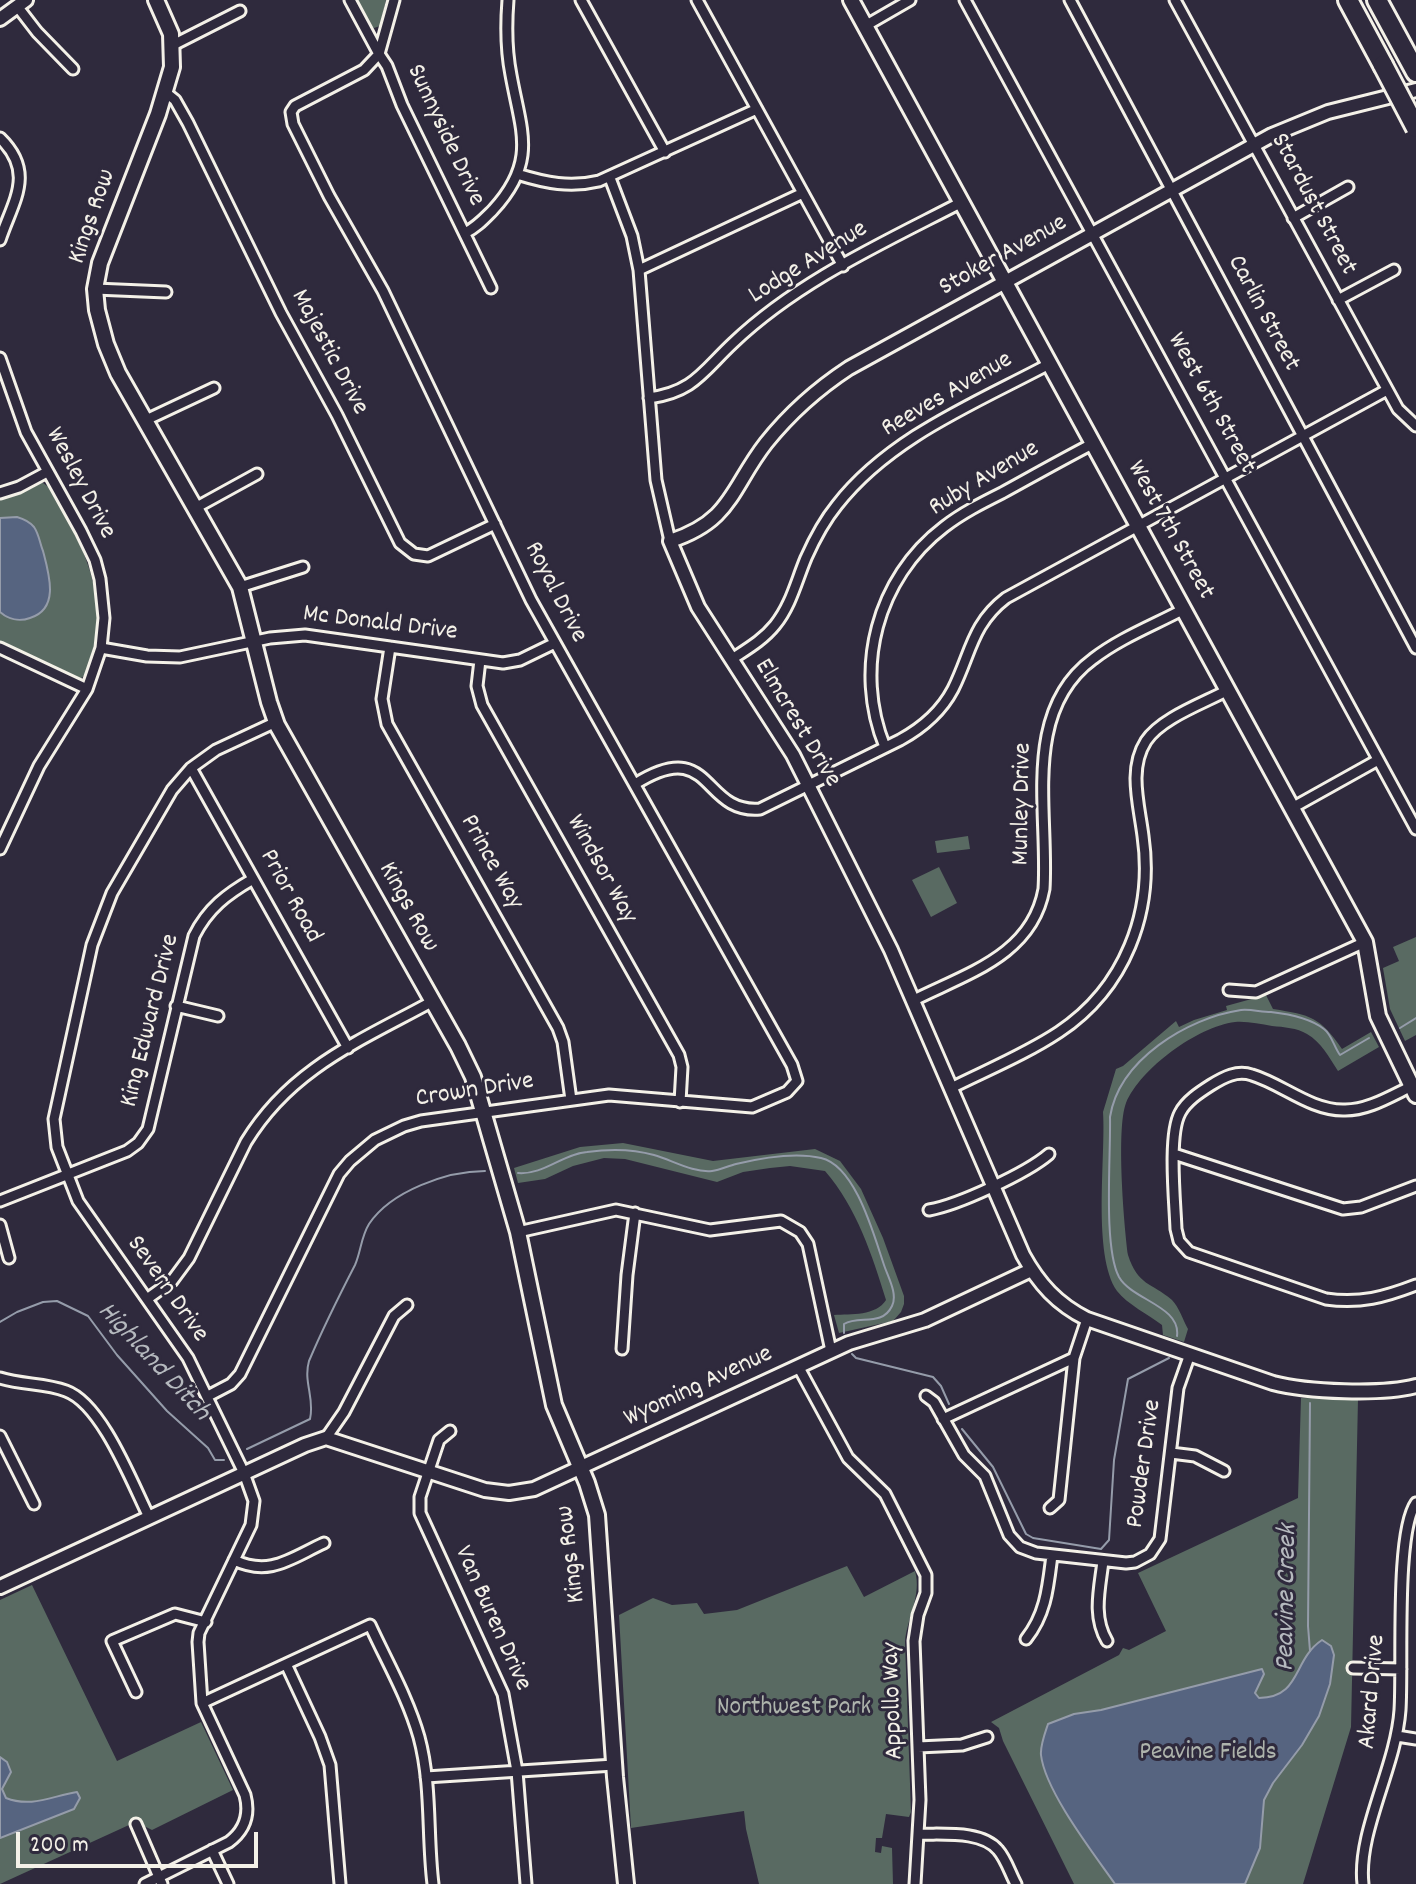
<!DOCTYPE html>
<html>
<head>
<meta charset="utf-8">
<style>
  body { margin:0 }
  #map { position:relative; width:1416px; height:1884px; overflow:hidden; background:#2f2a3d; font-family:Dekko,sans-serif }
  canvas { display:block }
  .scale { position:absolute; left:16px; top:1832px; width:242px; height:36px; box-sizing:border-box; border:4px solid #f4f1e8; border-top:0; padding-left:10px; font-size:24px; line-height:28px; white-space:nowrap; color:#f4f1e8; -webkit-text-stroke:6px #2f2a3d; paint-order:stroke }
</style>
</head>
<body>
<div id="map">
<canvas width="1416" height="1884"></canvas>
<div class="scale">200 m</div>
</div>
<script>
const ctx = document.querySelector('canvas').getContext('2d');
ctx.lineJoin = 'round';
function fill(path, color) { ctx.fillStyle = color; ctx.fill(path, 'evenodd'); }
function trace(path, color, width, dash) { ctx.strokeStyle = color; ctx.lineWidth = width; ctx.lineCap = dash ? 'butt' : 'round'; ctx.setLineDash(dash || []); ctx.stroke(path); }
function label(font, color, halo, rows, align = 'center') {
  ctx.font = font + ' Dekko,sans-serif'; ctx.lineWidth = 6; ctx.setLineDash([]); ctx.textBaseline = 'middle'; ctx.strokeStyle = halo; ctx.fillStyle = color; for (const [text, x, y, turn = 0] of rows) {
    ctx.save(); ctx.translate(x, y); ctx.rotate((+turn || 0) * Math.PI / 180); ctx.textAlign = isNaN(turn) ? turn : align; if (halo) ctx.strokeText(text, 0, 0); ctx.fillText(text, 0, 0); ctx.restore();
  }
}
fill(new Path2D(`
  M356,0H386L380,26L374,28L368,25Z
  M38,483H43L50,488C86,551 113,600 87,674L80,679L0,643V499Z
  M968,836L970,849L937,853L935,841Z
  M939,867L957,903L931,917L912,880Z
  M1416,937V1035L1405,1041L1390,1009L1383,968L1399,961L1393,947Z
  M1266,995L1273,1009C1311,1015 1320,1017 1342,1049L1371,1032L1379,1047L1338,1071C1329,1057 1321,1042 1307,1034C1297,1028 1284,1027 1272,1026C1260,1024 1247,1021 1235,1022C1197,1027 1141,1068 1126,1103C1116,1129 1124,1225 1128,1255C1138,1286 1151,1282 1172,1300C1179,1307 1183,1320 1188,1329L1184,1342L1163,1335L1162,1325C1149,1315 1127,1304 1117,1291C1092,1254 1106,1158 1103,1112L1116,1069L1123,1066L1176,1021L1179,1027L1194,1020L1227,1010L1226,1006Z
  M623,1143L713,1161L815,1149L840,1161L861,1189L883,1238L904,1296V1304L901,1312L893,1321L839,1333L834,1315C851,1314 876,1316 886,1300C872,1255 857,1208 825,1171L790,1166L770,1168L743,1172L717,1182L625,1159L604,1158L573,1166L545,1179L518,1183L514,1168L580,1147Z
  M1301,1398L1358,1399L1351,1727L1303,1884H1074L1003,1741L999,1728L991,1722L1119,1655L1123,1648L1129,1650L1166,1631L1138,1573L1298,1498Z
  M847,1566L864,1597L915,1571C922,1595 907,1618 905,1642L911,1812L909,1817L886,1814L882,1838H876L875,1852L881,1853L882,1846L892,1848L893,1884H759L746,1829L744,1811L631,1828L619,1615L653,1598L672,1605L697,1603L704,1614L737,1610Z
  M32,1585L117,1761L201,1722L233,1790L152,1830L140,1824L129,1825L0,1884V1600Z`), '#596a62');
const water = new Path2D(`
  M17,517C24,519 29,521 34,527C39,534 40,544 43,551C49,574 60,609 30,618C19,622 8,619 0,612V518Z
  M1322,1640L1331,1646L1334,1655L1330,1684L1319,1716L1302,1745L1273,1783L1264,1800L1260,1848L1245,1884H1115C1094,1854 1045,1791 1041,1755C1040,1746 1045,1733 1048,1724L1074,1714L1101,1710L1262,1669L1264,1674L1255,1693L1259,1698C1302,1697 1292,1660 1322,1640Z
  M0,1757L7,1762L11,1772L2,1789L6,1798C31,1808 52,1796 77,1792L80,1798L74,1809L0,1838Z`);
fill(water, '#566480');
trace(water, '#959caa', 2);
trace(new Path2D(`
  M1400,1028L1416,1018
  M518,1173C544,1175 562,1154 587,1152C608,1149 633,1149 654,1155C672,1160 693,1173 712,1171C720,1170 728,1166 736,1164C761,1158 795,1152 821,1158C856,1166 874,1236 884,1265C888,1277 898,1294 892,1306C882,1327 859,1315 844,1324V1333
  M0,1322L17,1312L43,1302L57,1301L88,1316L117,1355L167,1411L208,1448L215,1460H224
  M1177,1336C1181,1306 1132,1300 1119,1277C1103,1247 1111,1155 1110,1117C1119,1060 1187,1018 1241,1010C1251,1009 1261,1012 1271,1012C1289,1014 1310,1018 1324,1029C1332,1035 1334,1047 1340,1055L1369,1038
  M852,1354L856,1358L933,1377L941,1386L949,1404
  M962,1429L993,1467L1026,1534L1033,1538L1101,1549L1109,1540L1114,1460L1128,1379L1169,1358
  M247,1449L310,1419C315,1398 303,1382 309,1361C323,1328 339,1296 355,1265C361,1251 361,1237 369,1224C391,1191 447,1171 485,1171
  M1310,1651L1308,1626L1310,1403`), '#959caa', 2);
const minor = new Path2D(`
  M394,0L379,54L387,66L402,105L491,288
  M581,0L665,152
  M697,0L843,266
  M965,0L1416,829
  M1070,0L1416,648
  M1175,0L1398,409L1416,426
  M17,6L37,32L73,69
  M865,26L910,0
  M173,45L240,11
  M165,92L175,100L188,123L281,313L337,415L400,543L414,554L428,556L495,524
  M0,138C36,173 13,201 0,240
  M517,174C546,183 570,188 599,181L757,109
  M610,178L632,236L639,270L656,480L670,541
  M1293,218L1348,187
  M465,233C477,227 484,219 493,210C538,161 521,131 511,75C506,50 506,25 508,0
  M639,270L803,193
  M95,289L166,292
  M1338,300L1394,270
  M0,358L26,432L81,531L95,560L100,579L104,618L101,648L87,689L39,766L0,849
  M649,398C694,392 703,371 733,343C798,281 883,243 962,202
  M146,420L214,388
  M0,493L19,487L47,472
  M197,507L257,474
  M240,587L303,567
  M390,647L382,699L387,724L558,1028L563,1042L571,1100
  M0,648L87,689
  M101,648L147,656L180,657L270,638L305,635L503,663L520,660L555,643
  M732,659C747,649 763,640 775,625C791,605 796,582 806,558C814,540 824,521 837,505C890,437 976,403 1051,363
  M480,660L477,686L482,705L679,1055L682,1067L680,1102
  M885,747C853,669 877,578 944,527C962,513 982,503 1002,493C1033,476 1063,459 1094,443
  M191,768L348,1048
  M635,784C713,735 701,814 760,809L900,740C922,728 941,712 953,689C971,653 972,624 1006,598L1387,390
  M1292,808L1378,760
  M1229,990L1256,992L1365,942
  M914,1000C968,973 1032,955 1044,889C1049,813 1021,712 1093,659C1120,638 1154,625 1184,609
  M176,1006L218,1016
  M1412,1086C1391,1096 1367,1111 1343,1110C1310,1110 1282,1084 1252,1075C1237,1070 1224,1077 1211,1085C1200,1092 1186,1101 1180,1113C1168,1135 1175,1202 1176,1229L1179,1241L1189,1252L1326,1299C1360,1304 1385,1297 1416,1285
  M951,1088C987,1070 1026,1054 1059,1032C1125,988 1154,912 1143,836C1139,804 1128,769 1146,741C1161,718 1204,703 1228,690
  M1174,1154L1343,1209L1361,1207L1416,1186
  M0,1201L127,1151L138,1143L148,1129L194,936C208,908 227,894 253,879
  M929,1210C958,1205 1027,1173 1049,1154
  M0,1225L9,1258
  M518,1232L616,1210L710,1230L781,1221L800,1232L808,1244L831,1351
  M147,1299L172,1281L189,1258L246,1142C291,1068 360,1041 433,1001
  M622,1349L627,1275L635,1213
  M798,1366L848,1458L885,1494L926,1575V1593L918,1615L914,1641L920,1800L915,1884
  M0,1378C22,1385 45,1383 66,1391C102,1404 132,1483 149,1517
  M208,1396L231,1384L240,1374L339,1174L350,1161L375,1140L404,1126L421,1121L609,1095L752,1107L787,1092L797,1081L792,1065L531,600L383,291L329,196L293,124L291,112L295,106L364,70L379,54L350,0
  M926,1396L934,1402L964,1455L985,1476L1009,1535L1020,1547L1036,1553L1126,1563L1135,1562L1150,1554L1160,1539L1178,1388L1190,1354
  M943,1419L1074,1358
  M450,1431L439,1440L420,1497V1513L503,1694L517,1771L526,1884
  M0,1436L34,1504
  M326,1438L344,1412L394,1316L407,1305
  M1171,1453L1195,1456L1224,1471
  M1050,1508L1059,1500L1074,1358L1087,1319
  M234,1560C270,1577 291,1558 324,1543
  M1103,1561C1100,1588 1092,1616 1107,1641
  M1026,1639C1046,1614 1048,1587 1052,1555
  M286,1664L320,1737L330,1765L340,1884
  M1353,1668L1401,1669
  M136,1692L112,1641L175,1614L206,1622
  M202,1703L370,1625C387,1662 408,1698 419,1737C432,1785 427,1836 433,1884
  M1397,1736L1416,1739
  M918,1747L962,1745L987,1737
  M426,1777L614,1765
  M136,1824L162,1884
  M918,1834C942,1835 981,1830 998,1850C1006,1859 1010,1873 1016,1884
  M212,1850L228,1884
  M145,1884L229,1842C245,1830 250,1814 245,1795L202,1703L198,1642L199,1633L251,1525L254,1501L244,1473L188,1358L78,1201L57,1147L54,1119L92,945L112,893L172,790L191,768L216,750L276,722
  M1363,1884C1357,1832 1396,1767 1400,1710C1403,1666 1395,1533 1416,1503`);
const tertiary = new Path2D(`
  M0,19L26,0
  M1416,90L1328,112L1272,135L849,368C817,389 790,413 766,443C731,488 732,521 670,541L698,607L793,755L891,950L1023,1255C1039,1284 1057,1304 1087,1319L1273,1383C1307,1392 1382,1395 1416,1386
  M0,1587L305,1445L326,1438L485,1490L509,1493L534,1489L849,1343L925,1320L1031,1270`);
const secondary = new Path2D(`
  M156,0L171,34L172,67L158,114L100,263L95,289L97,310L106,344L118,373L240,587L269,702L277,725L458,1046L473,1077L518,1232L554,1405L587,1483L597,1515L615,1777L626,1884
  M851,0L1365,942L1378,1016L1416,1095`);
const motorway = new Path2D(`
  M1348,0L1383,65
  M1377,0L1416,72`);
trace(minor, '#f4f1e8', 15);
trace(tertiary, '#f4f1e8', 18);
trace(secondary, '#f4f1e8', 20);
trace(motorway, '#f4f1e8', 24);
trace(minor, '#2f2a3d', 9);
trace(tertiary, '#2f2a3d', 12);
trace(secondary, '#2f2a3d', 14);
trace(motorway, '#2f2a3d', 18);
const motorwayBridge = new Path2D(`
  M1383,65L1416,128`);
trace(motorwayBridge, '#f4f1e8', 24, []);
trace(motorwayBridge, '#2f2a3d', 18);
label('26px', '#f4f1e8', '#2f2a3d', [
  ["Sunnyside Drive",444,136,65],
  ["Stardust Street",1312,205,62],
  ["Kings Row",94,217,-71],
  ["Stoker Avenue",1004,257,-29],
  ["Lodge Avenue",809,264,-32],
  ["Carlin Street",1262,314,62],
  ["Majestic Drive",328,353,62],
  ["Reeves Avenue",948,396,-30],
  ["West 6th Street",1210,404,61],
  ["Ruby Avenue",985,480,-31],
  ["Wesley Drive",79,484,62],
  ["West 7th Street",1169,531,61],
  ["Royal Drive",554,593,63],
  ["Mc Donald Drive",380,625,7],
  ["Elmcrest Drive",796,724,59],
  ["Munley Drive",1024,804,-89],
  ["Prince Way",490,863,61],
  ["Windsor Way",600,870,61],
  ["Prior Road",289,897,61],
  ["Kings Row",407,908,61],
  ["King Edward Drive",152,1021,-76],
  ["Crown Drive",475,1092,-9],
  ["Severn Drive",166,1290,55],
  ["Wyoming Avenue",699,1388,-25],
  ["Powder Drive",1146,1464,-82],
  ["Kings Row",573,1554,-97],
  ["Van Buren Drive",491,1619,66],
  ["Akard Drive",1374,1692,-85],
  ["Appollo Way",895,1701,-92]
]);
label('26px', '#aeb4ac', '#2f2a3d', [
  ["Northwest Park",794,1709],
  ["Peavine Fields",1208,1754]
]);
label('italic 28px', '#b5b9be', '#2f2a3d', [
  ["Highland Ditch",152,1363,47],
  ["Peavine Creek",1289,1598,-89]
]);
</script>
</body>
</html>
